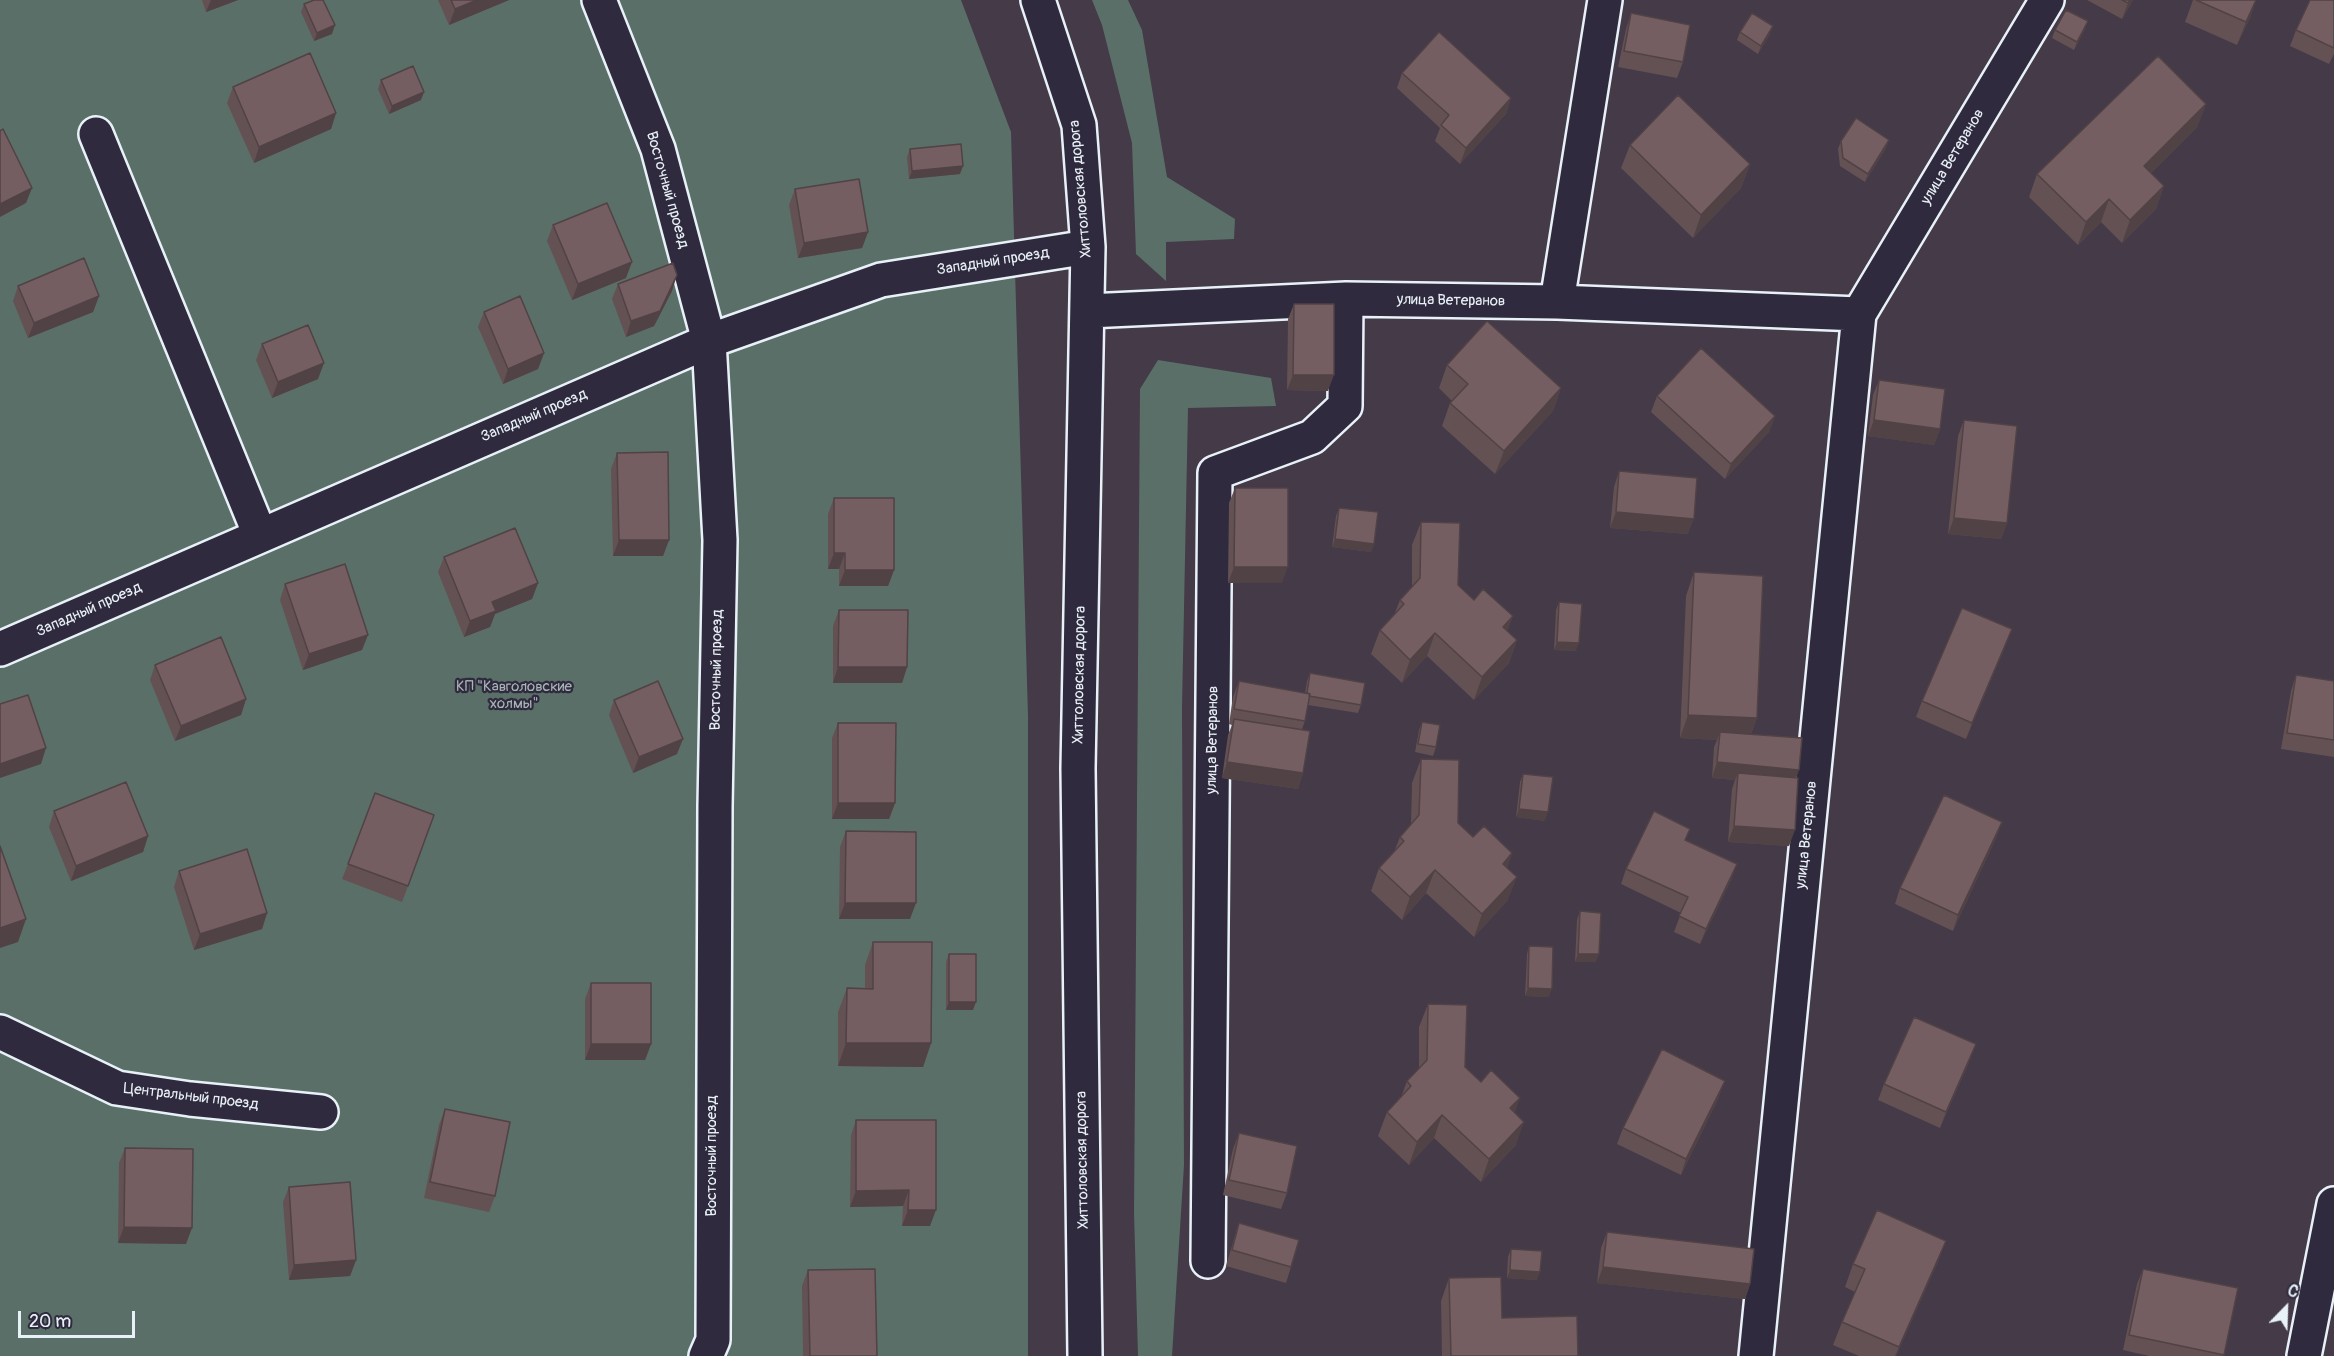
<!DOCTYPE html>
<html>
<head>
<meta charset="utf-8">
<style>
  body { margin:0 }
  #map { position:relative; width:2334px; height:1356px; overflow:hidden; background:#443a48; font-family:Pangolin,sans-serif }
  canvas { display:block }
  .north { position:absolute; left:2256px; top:1278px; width:60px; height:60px; -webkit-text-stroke:4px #2f2a3d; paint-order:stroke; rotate:23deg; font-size:16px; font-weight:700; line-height:24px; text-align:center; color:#e8f1f8 }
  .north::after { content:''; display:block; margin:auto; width:21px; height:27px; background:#e8f1f8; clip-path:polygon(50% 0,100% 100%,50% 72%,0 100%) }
  .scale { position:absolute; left:18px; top:1311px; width:117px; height:27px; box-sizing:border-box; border:3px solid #e8f1f8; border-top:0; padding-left:8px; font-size:18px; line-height:21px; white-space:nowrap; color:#e8f1f8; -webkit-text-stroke:4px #2f2a3d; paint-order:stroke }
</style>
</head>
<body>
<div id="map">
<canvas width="2334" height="1356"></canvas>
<div class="north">С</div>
<div class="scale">20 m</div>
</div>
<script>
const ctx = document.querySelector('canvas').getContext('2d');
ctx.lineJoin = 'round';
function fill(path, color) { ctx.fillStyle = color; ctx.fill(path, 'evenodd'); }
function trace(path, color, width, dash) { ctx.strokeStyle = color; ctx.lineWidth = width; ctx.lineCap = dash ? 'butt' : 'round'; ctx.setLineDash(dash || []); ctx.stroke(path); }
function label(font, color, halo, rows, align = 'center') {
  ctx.font = font + ' Pangolin,sans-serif'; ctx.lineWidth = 4.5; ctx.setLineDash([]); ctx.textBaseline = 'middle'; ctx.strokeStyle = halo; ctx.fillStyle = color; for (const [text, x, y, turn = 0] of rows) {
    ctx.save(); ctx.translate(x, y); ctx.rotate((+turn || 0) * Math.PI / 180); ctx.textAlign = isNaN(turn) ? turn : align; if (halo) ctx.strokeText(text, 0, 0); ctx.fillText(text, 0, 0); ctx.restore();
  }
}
fill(new Path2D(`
  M0,0H961L1011,132L1028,716V1356H0Z
  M1092,0H1128L1142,30L1167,177L1235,219L1234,239L1166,242V281L1136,254L1132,143L1102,25Z
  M1158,360L1271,378L1276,406L1188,408L1182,708L1184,1165L1172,1356H1138L1134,1212L1140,389Z`), '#5a6f68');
const minor = new Path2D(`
  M599,0L658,149L709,341L720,540L715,806L713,1340L706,1356
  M1038,0L1079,125L1088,247L1078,768L1085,1356
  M96,134L260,535
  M1557,302L1605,0
  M1088,311L1346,299L1557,302L1859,314L2047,0
  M0,649L709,341L881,280L1088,247
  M0,1032L117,1088L190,1099L321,1112
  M1208,1261L1215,473L1312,437L1345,406L1346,299
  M1756,1356L1859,314
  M2304,1356L2334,1204`);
trace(minor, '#e8f1f8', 38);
trace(minor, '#2f2a3d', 33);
fill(new Path2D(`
  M202,0H238L206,12Z
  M438,0H509L449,25Z
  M2087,0H2133L2122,19Z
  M2193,0H2256L2250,18L2237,45L2185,22Z
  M2334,0V54L2329,64L2290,46L2296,30Z
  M304,4L332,34L314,41L301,12Z
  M1631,13L1683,62L1677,78L1618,67L1626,29Z
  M2085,29L2074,50L2052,38L2055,30Z
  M1740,32L1770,34L1758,54L1737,40Z
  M1402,73L1511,98L1506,114L1460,164L1435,141L1440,128L1397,88Z
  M381,80L421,100L389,114L378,89Z
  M233,87L336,113L331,129L254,163L227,103Z
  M2206,104L2197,127L2151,173L2164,186L2156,209L2122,243L2101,222L2078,245L2029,197L2037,174Z
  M1889,140L1886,148L1865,182L1840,166L1838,149L1841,141Z
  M1630,145L1750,164L1741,188L1693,238L1621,168Z
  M910,149L960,174L909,179L907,157Z
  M795,189L868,232L862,248L798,258L789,205Z
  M553,225L626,278L572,300L547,241Z
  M618,284L672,291L654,326L626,337L612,299Z
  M18,286L99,296L93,312L28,338L13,301Z
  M1294,304L1328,391L1287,390L1288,319Z
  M484,312L544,353L538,369L503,384L478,327Z
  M262,344L318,379L272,398L256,360Z
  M1447,365L1561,388L1553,411L1495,474L1442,426L1450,403L1452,401L1439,388Z
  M1879,380L1940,429L1934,445L1868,436L1873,395Z
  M1657,396L1775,416L1769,432L1725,479L1651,412Z
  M1964,420L2007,523L2001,539L1948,534L1958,436Z
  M617,453L669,540L663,556H613L611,469Z
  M1619,471L1688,534L1610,528L1614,487Z
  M1235,488L1282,583H1228L1229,503Z
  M834,498L894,570L888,586H839V569H828V514Z
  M1339,508L1374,544L1371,552L1332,547L1336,516Z
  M1421,522L1458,585L1474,600L1513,616L1507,631L1517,640L1509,663L1474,700L1427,656L1402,683L1371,654L1380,630L1394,615L1400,600L1412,587V545Z
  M444,557L538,583L532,599L495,614L490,627L464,637L438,572Z
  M1694,572L1757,718L1751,734L1796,777L1789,846L1728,842L1732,789L1735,780L1712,778L1714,747L1717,740L1680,738L1686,596Z
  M285,584L362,650L303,670L280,600Z
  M1559,602L1576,651L1554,650L1556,610Z
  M839,610L907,667L902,683H833V626Z
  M2006,645L1966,739L1916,717L1922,701Z
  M155,665L246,699L241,715L175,741L150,680Z
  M1310,673L1361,705L1358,713L1308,705L1305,721L1302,729L1303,773L1298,789L1222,778L1228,735L1232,725L1229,724L1233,697L1239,681L1305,693L1307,681Z
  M2296,675L2334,681V757L2281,749L2291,691Z
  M614,700L677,754L633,773L609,715Z
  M1422,722L1436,747L1433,756L1415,752L1419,730Z
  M838,723L895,803L889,819H832V738Z
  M1421,759L1458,823L1473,837L1512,853L1507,868L1508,900L1474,937L1426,893L1402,920L1371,891L1379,868L1394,852L1400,837L1411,824L1412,783Z
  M1523,774L1545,821L1516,817L1520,782Z
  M54,811L148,836L143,852L71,881L49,827Z
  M434,815L402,902L342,879L348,864Z
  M2002,822L1996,838L1953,931L1895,904L1900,888Z
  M846,831L910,919H839L840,847Z
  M1686,840L1737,864L1731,880L1700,944L1674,932L1681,913L1621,884L1626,869Z
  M179,871L267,913L262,929L194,950L174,887Z
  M1580,911L1596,962H1575L1577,920Z
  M873,942L931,1043L923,1067L838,1066V1012L847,988L865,989V965Z
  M1529,946L1549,997L1525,996L1527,954Z
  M949,954L973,1010H946V962Z
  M591,983L651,1044L645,1060H585V999Z
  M1428,1004L1465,1067L1515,1113L1516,1145L1481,1182L1434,1138L1409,1165L1378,1136L1387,1112L1401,1097L1407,1081L1419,1069V1027Z
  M1976,1044L1970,1060L1940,1128L1878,1100L1884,1084Z
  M1719,1097L1681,1175L1617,1144L1623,1128Z
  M445,1109L495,1196L489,1212L424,1198L439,1125Z
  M856,1120H936L930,1226H902L903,1206L850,1207L851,1135Z
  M1239,1133L1287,1193L1281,1209L1223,1195L1233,1149Z
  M125,1148L186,1244L118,1243L119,1163Z
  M289,1187L356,1260L350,1276L289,1280L283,1202Z
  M1239,1223L1291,1267L1286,1283L1226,1266L1234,1239Z
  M1607,1232L1750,1284L1745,1299L1597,1283L1601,1248Z
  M1946,1241L1937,1264L1896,1356H1859L1833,1345L1842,1322L1855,1292L1845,1287L1853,1264Z
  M1511,1249L1537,1280L1507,1278L1508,1257Z
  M2143,1269L2224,1355L2223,1356H2149L2123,1350L2137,1284Z
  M808,1270L877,1356H803L802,1286Z
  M1449,1278L1502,1318L1578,1356H1442L1441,1301Z`), '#645154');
fill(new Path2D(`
  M211,0H238L206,12Z
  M477,0H509L449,25L455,9Z
  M2130,0H2133L2122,19L2128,3Z
  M2256,0L2250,18L2237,45L2246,22Z
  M2088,21L2085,29L2074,50L2077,42Z
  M335,25L332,34L314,41L317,33Z
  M1773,26L1770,34L1758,54L1761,46Z
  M424,92L421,100L389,114L392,106Z
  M1511,98L1506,114L1460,164L1466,148Z
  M2206,104L2197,127L2135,189L2144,166Z
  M336,113L331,129L254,163L259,147Z
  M1889,140L1886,148L1865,182L1868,174Z
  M1750,164L1741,188L1693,238L1701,215Z
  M963,166L960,174L909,179L912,171Z
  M2164,186L2156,209L2122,243L2130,220Z
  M32,188L26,203L0,217V204Z
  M2109,199L2101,222L2078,245L2086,222Z
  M868,232L862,248L798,258L804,243Z
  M632,262L626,278L572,300L578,284Z
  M677,275L672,291L654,326L626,337L631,321Z
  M99,296L93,312L28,338L34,323Z
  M544,353L538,369L503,384L508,369Z
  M324,363L318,379L272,398L278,382Z
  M1293,375H1334L1328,391L1287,390Z
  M1561,388L1553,411L1495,474L1504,451Z
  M1775,416L1769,432L1725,479L1731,464Z
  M1874,420L1940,429L1934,445L1868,436Z
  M1616,512L1694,519L1688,534L1610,528Z
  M1954,518L2007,523L2001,539L1948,534Z
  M1335,539L1374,544L1371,552L1332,547Z
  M619,540H669L663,556H613Z
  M834,553H845L839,569H828Z
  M1234,567H1288L1282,583H1228Z
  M845,570H894L888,586H839Z
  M538,583L532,599L495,614L490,627L464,637L470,621L492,602Z
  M1513,616L1504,639L1503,627Z
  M2012,629L2006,645L1966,739L1972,723Z
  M1435,633L1427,656L1402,683L1410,660Z
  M368,635L362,650L303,670L309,654Z
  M1517,640L1509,663L1474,700L1482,677Z
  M1557,642L1579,643L1576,651L1554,650Z
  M838,667H907L902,683H833Z
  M246,699L241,715L175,741L181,726Z
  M1688,715L1757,718L1748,741L1720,732L1717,740L1680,738Z
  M683,739L677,754L633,773L639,757Z
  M46,748L41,764L0,778V764Z
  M1227,762L1303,773L1298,789L1222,778Z
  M1717,762L1799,770L1794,785L1738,773L1735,780L1712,778Z
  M838,803H895L889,819H832Z
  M1519,809L1548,812L1545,821L1516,817Z
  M2002,822L1996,838L1953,931L1958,915Z
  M1734,826L1795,830L1789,846L1728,842Z
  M148,836L143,852L71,881L76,866Z
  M1512,853L1504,876L1503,864Z
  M1737,864L1731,880L1700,944L1706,929Z
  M1435,870L1426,893L1402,920L1410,897Z
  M1517,877L1508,900L1474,937L1482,914Z
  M845,903H916L910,919H839Z
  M267,913L262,929L194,950L200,934Z
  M26,919L18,942L0,948V928Z
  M1578,954H1599L1596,962H1575Z
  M1528,988L1552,989L1549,997L1525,996Z
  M949,1002H976L973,1010H946Z
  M846,1043H931L923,1067L838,1066Z
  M591,1044H651L645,1060H585Z
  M1976,1044L1970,1060L1940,1128L1946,1112Z
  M1725,1081L1719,1097L1681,1175L1686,1159Z
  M1520,1098L1512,1121L1510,1108Z
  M1442,1115L1434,1138L1409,1165L1417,1142Z
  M1524,1122L1516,1145L1481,1182L1489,1159Z
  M909,1190L903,1206L850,1207L856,1191Z
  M908,1210H936L930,1226H902Z
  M124,1227L192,1228L186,1244L118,1243Z
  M1946,1241L1937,1264L1896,1356H1895Z
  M356,1260L350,1276L289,1280L294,1265Z
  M1603,1267L1750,1284L1745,1299L1597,1283Z
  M1510,1270L1540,1272L1537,1280L1507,1278Z`), '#514245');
const building = new Path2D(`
  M314,0H323L335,25L317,33L304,4Z
  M451,0H477L455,9Z
  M2122,0H2130L2128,3Z
  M2196,0H2256L2246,22Z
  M2310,0H2334V48L2296,30Z
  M2066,10L2088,21L2077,42L2055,30Z
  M1631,13L1690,25L1683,62L1624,51Z
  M1752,13L1773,26L1761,46L1740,32Z
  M1439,32L1511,98L1466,148L1441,125L1449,115L1402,73Z
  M310,53L336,113L259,147L233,87Z
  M2158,56L2206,104L2144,166L2164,186L2130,220L2109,199L2086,222L2037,174Z
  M413,66L424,92L392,106L381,80Z
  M1678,95L1750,164L1701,215L1630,145Z
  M1856,118L1889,140L1868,174L1843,158L1841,141Z
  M3,129L32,188L0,204V131Z
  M961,144L963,166L912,171L910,149Z
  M859,179L868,232L804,243L795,189Z
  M607,203L632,262L578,284L553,225Z
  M84,258L99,296L34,323L18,286Z
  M673,263L677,275L660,311L631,321L618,284Z
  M520,296L544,353L508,369L484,312Z
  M1294,304H1334V375H1293Z
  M1487,321L1561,388L1504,451L1450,403L1468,384L1447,365Z
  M308,325L324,363L278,382L262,344Z
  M1701,348L1775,416L1731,464L1657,396Z
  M1879,380L1945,389L1940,429L1874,420Z
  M1964,420L2017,426L2007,523L1954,518Z
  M668,452L669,540H619L617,453Z
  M1619,471L1697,478L1694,519L1616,512Z
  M1235,488H1288V567H1234Z
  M834,498H894V570H845V553H834Z
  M1339,508L1378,512L1374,544L1335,539Z
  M1421,522L1460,523L1458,585L1474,600L1483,589L1513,616L1503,627L1517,640L1482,677L1435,633L1410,660L1380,630L1404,604L1400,600L1420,578Z
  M515,528L538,583L492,602L496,611L470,621L444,557Z
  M345,564L368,635L309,654L285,584Z
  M1694,572L1763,576L1757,718L1688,715Z
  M1559,602L1582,604L1579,643L1557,642Z
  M1962,608L2012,629L1972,723L1922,701Z
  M839,610H908L907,667H838Z
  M221,637L246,699L181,726L155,665Z
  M1310,673L1365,683L1361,705L1309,696L1310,694L1307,693Z
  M2296,675L2334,681V740L2287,733Z
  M658,681L683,739L639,757L614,700Z
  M1239,681L1310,694L1305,721L1234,709Z
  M28,695L46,748L0,764V704Z
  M1234,719L1310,731L1303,773L1227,762Z
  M1422,722L1440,725L1436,747L1418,744Z
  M838,723H896L895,803H838Z
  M1720,732L1802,738L1799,770L1717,762Z
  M1421,759L1459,760L1458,823L1473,837L1484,826L1512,853L1503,864L1517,877L1482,914L1435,870L1410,897L1379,868L1404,841L1400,837L1419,815Z
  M1738,773L1798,778L1795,830L1734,826Z
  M1523,774L1553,777L1548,812L1519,809Z
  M126,782L148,836L76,866L54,811Z
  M375,793L434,815L408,886L348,864Z
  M1944,795L2002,822L1958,915L1900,888Z
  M1654,811L1690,829L1685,840L1737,864L1706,929L1679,916L1688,897L1626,869Z
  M846,831L916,832V903H845Z
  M0,846L26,919L0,928Z
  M247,849L267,913L200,934L179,871Z
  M1580,911L1601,913L1599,954H1578Z
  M873,942H932L931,1043H846L847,988L873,989Z
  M1529,946L1553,947L1552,989L1528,988Z
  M949,954H976V1002H949Z
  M591,983H651V1044H591Z
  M1428,1004L1467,1005L1465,1067L1481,1082L1491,1070L1520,1098L1510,1108L1524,1122L1489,1159L1442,1115L1417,1142L1387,1112L1411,1086L1407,1081L1427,1060Z
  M1914,1017L1976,1044L1946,1112L1884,1084Z
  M1662,1049L1725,1081L1686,1159L1623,1128Z
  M445,1109L510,1122L495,1196L430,1182Z
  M856,1120H936V1210H908L909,1190L856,1191Z
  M1239,1133L1297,1146L1287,1193L1229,1180Z
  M125,1148L193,1149L192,1228L124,1227Z
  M350,1182L356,1260L294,1265L289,1187Z
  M1877,1210L1946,1241L1899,1347L1842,1322L1865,1269L1853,1264Z
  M1239,1223L1299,1240L1291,1267L1232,1250Z
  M1607,1232L1754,1249L1750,1284L1603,1267Z
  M1511,1249L1542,1251L1540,1272L1510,1270Z
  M875,1269L877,1356H810L808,1270Z
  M2143,1269L2238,1288L2224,1355L2129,1335Z
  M1501,1277L1502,1318L1577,1316L1578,1356H1451L1449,1278Z`);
fill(building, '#745e62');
trace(building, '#514245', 1.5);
label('15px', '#e8f1f8', '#2f2a3d', [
  ["улица Ветеранов",1953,157,-59],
  ["Хиттоловская дорога",1081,189,-95],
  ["Восточный проезд",667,190,74],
  ["Западный проезд",993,262,-9],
  ["улица Ветеранов",1451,301,1],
  ["Западный проезд",534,416,-23],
  ["Западный проезд",89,610,-24],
  ["Восточный проезд",717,670,-89],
  ["Хиттоловская дорога",1080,675,-89],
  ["улица Ветеранов",1213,740,-89],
  ["улица Ветеранов",1807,835,-84],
  ["Центральный проезд",191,1097,7],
  ["Восточный проезд",712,1156,-90],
  ["Хиттоловская дорога",1083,1160,-91]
]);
label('15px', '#a8b6b7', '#2f2a3d', [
  ["КП \"Кавголовские",514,687],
  ["холмы\"",514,704]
]);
</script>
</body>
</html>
